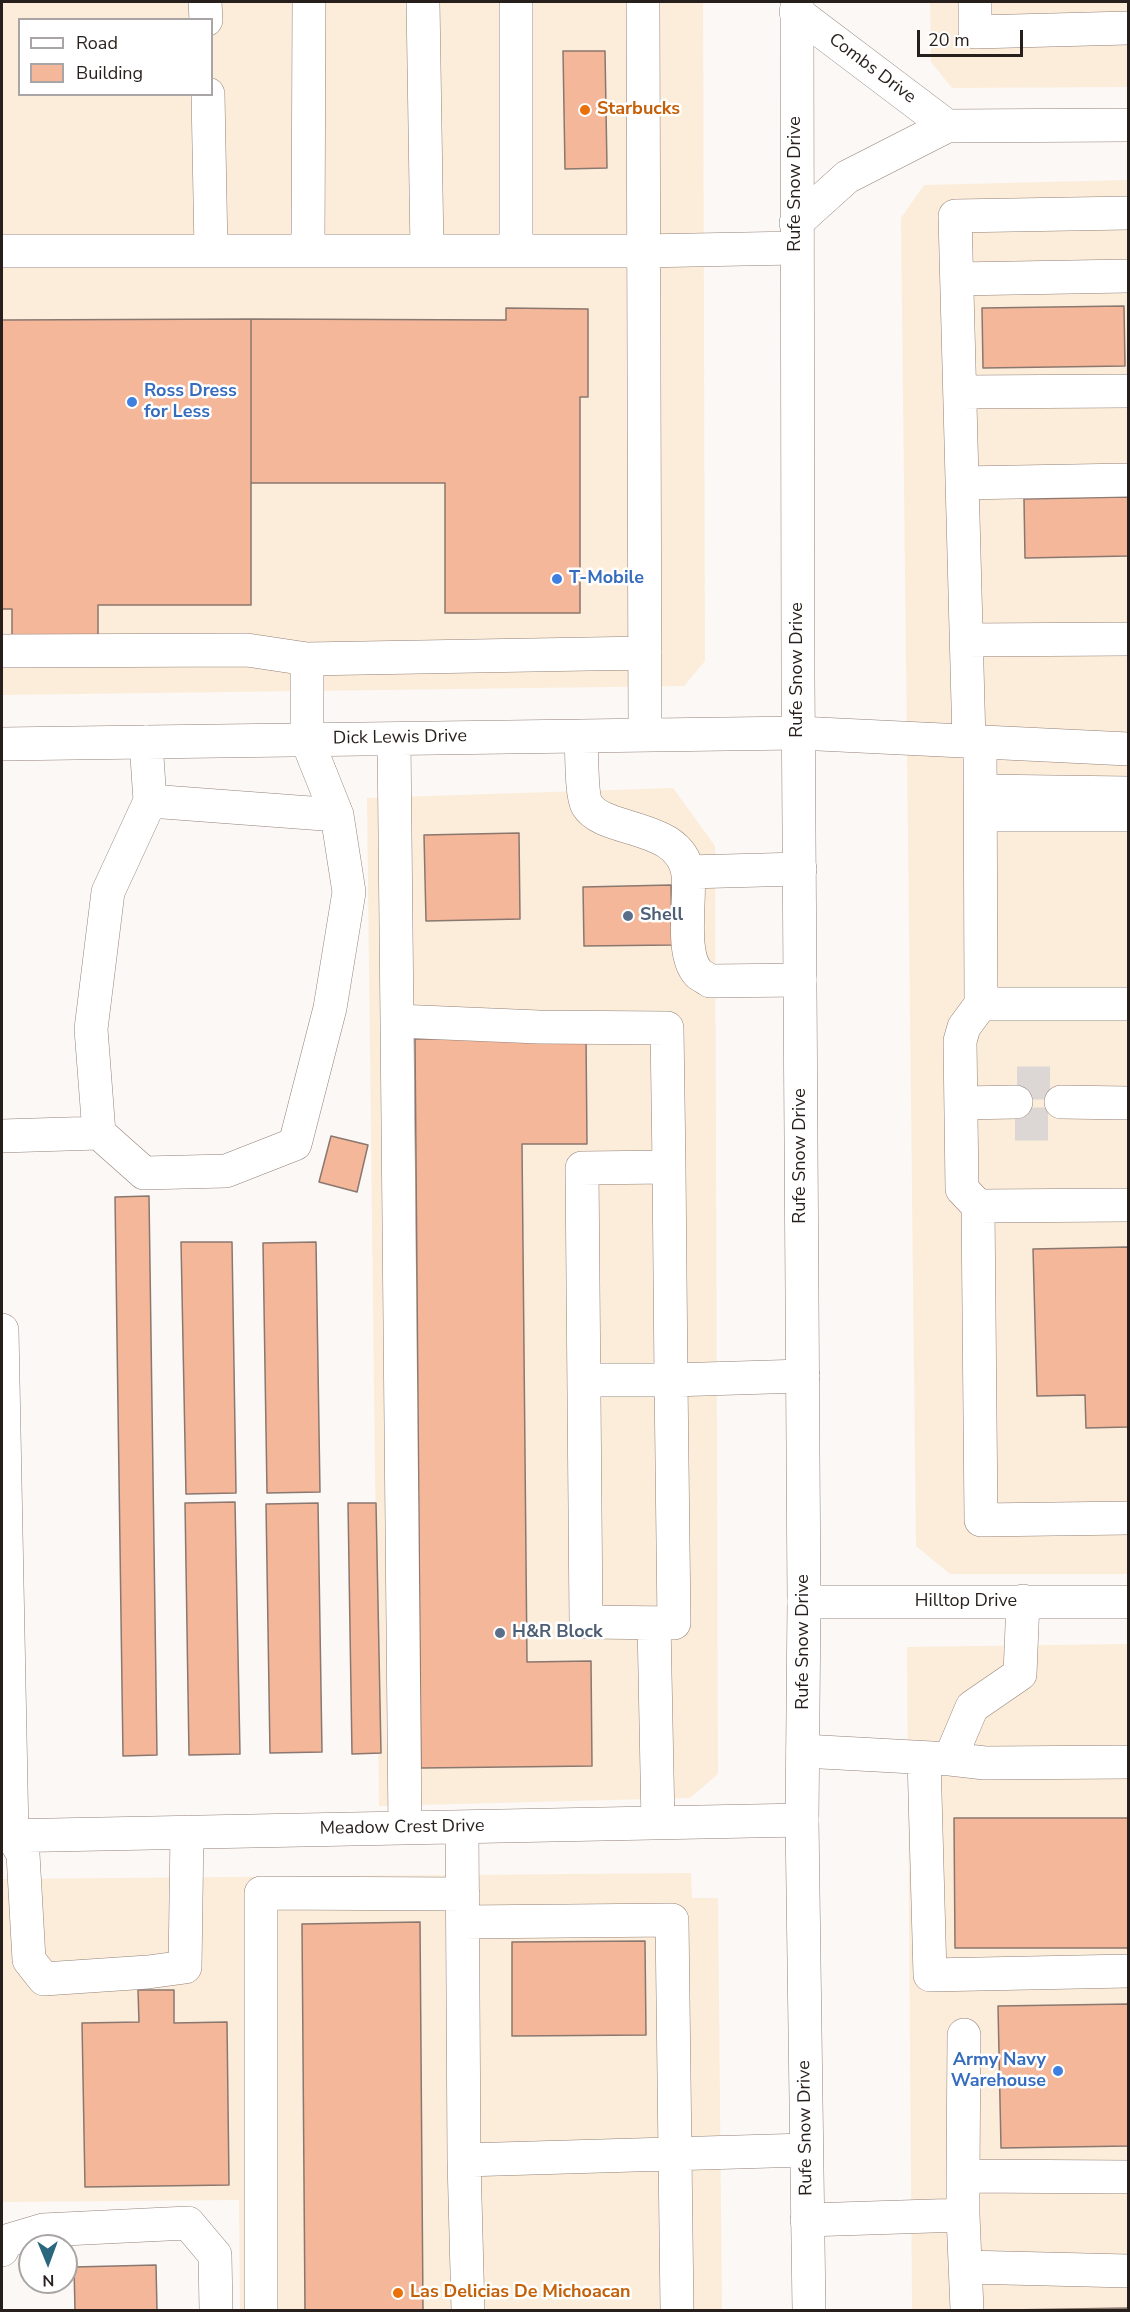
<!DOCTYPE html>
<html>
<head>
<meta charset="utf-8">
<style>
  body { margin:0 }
  #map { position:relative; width:1130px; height:2312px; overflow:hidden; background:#fcf8f6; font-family:"Nunito Sans",sans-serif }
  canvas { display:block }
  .frame { position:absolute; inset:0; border:3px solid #271f1c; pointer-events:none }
  .legend { position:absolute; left:18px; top:18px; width:195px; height:78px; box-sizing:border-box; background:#fff; border:2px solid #a9a5a4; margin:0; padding:8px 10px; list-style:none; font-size:18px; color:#271f1c }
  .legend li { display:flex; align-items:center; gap:12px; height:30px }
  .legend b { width:30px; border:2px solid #a9a5a4 }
  .north { position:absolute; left:18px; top:2234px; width:60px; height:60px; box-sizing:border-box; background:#fff; border:2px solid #a9a5a4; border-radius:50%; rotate:179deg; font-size:16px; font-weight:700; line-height:24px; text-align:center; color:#271f1c }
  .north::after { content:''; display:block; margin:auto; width:21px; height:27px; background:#2a677e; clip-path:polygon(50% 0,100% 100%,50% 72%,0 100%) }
  .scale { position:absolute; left:917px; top:30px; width:106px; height:27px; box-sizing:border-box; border:3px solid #271f1c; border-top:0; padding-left:8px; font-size:18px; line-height:21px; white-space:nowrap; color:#271f1c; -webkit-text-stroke:4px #fff; paint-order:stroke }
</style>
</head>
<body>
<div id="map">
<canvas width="1130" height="2312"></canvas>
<div class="frame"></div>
<ul class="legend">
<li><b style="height:8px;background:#fff"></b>Road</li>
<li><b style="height:16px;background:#f5b79a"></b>Building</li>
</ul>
<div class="north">N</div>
<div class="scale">20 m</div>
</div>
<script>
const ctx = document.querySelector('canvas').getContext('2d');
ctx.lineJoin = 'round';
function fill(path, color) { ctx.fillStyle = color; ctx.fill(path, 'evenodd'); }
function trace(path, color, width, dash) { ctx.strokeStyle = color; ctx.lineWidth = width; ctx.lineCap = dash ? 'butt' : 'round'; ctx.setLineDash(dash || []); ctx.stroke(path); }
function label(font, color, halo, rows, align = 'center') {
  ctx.font = font + ' "Nunito Sans",sans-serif'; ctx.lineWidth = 5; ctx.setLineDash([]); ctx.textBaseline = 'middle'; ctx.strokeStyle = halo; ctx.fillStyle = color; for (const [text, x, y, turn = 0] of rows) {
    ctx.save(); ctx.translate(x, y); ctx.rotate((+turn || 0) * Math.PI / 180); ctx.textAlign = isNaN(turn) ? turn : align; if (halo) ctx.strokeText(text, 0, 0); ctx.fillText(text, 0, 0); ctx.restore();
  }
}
fill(new Path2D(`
  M2,2H703L705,661L684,686L2,695ZM20,20H212V94H20Z
  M930,2H1128V87L952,88L931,62Z
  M1128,180V1574H950L916,1546L901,218L924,185Z
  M673,788L715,846L718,1774L690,1798L379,1806L367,798Z
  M1128,1644V2310H912L907,1647Z
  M691,1873L692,1898H718L722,2310H240L239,2200L2,2202V1879Z`), '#fbedd9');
const building = new Path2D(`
  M563,51H605L607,168L565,169Z
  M1124,306L1125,366L983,368L982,308Z
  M506,308L588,309V397H580V613H445V483H251V319L506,320Z
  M251,319V605H98V647H12V609H2V320Z
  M1128,497V556L1025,558L1024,499Z
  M519,833L520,919L426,921L424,835Z
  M671,885L672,945L584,946L583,887Z
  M586,1037L587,1144H522L527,1662L591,1661L592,1766L421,1768L415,1039Z
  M331,1136L368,1145L357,1192L319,1182Z
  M149,1196L157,1755L123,1756L115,1197Z
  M181,1242H232L236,1493L186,1494Z
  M316,1242L320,1492L267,1493L263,1243Z
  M1128,1247V1427L1086,1428L1085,1395L1037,1396L1033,1249Z
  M235,1502L240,1754L189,1755L185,1503Z
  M318,1503L322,1752L270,1753L266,1504Z
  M348,1503H376L381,1753L352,1754Z
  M954,1818H1128V1948H955Z
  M420,1922L423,2310H305L302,1924Z
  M645,1941L646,2035L512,2036V1942Z
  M138,1990H174V2023L227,2022L229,2185L85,2187L82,2023L139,2022Z
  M1128,2004V2146L1001,2148L998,2006Z
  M156,2265L157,2310H75L74,2267Z
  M1128,2308V2310H1008Z`);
fill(building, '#f5b79a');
trace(building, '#8a776f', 1.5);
trace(new Path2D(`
  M1017,1083H1060
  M1015,1124H1061`), '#dcd7d5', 33, [33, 16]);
const minor = new Path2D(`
  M205,2L206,20
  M423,2L427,251
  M643,2L645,735
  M975,2V32L1128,28
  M796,12L947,126
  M208,94L211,251
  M796,223L847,177L947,126L1128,125
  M2,251H642L796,248
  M308,251L309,2
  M516,251V2
  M957,279L1128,276
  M960,392L1128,391
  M962,483L1128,480
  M966,640L1128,639
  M2,651L247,650L307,659
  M581,736C582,750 581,795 587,805C604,834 681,822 688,874C691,900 680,953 698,973C701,976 706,978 710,981L800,980
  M394,739L397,1021L539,1027L667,1028L669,1167L582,1168L586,1622L674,1623L671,1380L803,1376
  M146,742L150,801L108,892L91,1029L99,1133L144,1173L226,1171L295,1144L330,1008L349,892L337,815L307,740V659L645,653
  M969,742L955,216L1128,213
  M980,742L981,1004H1128
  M2,744L798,733L1128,749
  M981,791L1128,793
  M150,801L337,815
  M981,815H1128
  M688,872L800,869
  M397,1021L405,1828
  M1061,1102L1128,1103
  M961,1103L1016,1102
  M2,1136L99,1133
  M1128,1205L978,1206L981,1520L1128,1518
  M978,1206L962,1189L960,1041L964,1027L981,1004
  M2,1330L12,1836L23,1854L29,1960L44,1979L148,1972L185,1967L187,1832
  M584,1380H671L669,1167
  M804,1602H1128
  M654,1623L658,1823
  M803,1751L950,1759L985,1763L1128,1762
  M924,1758L930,1975L1128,1971
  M950,1759L972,1707L1020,1674L1023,1601
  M462,1827L464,2160L468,2310
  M2,1836L802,1820
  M463,1922L672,1920L677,2310
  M464,2160L806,2150
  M963,2176L964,2035
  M963,2215V2176L1128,2177
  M807,2220L963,2215L967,2310
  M2,2250L6,2241L43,2230L188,2223L215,2255L216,2310
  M965,2267L1128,2271
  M261,2310V1893L463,1894`);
const major = new Path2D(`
  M797,2L798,677L804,1602L802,1820L809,2310`);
trace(minor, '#948178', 34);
trace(major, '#948178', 34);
trace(minor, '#fff', 33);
trace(major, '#fff', 33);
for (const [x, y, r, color] of [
  [585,110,6,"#e8710a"],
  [132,402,6,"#3f7fe0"],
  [557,579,6,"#3f7fe0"],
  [628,916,6,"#5c6f8a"],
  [500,1633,6,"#5c6f8a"],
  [1058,2071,6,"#3f7fe0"],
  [398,2293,6,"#e8710a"]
]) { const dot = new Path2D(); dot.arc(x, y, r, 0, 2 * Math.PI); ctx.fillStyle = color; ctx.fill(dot); trace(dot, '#fff', 2); }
label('18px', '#271f1c', '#fff', [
  ["Combs Drive",872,69,37],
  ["Rufe Snow Drive",796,184,-90],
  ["Rufe Snow Drive",798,670,-90],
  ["Dick Lewis Drive",400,738,-1],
  ["Rufe Snow Drive",801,1156,-90],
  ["Hilltop Drive",966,1602],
  ["Rufe Snow Drive",804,1642,-90],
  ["Meadow Crest Drive",402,1828,-1],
  ["Rufe Snow Drive",806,2128,-91]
]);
label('bold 18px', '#c56008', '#fff', [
  ["Starbucks",597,110],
  ["Las Delicias De Michoacan",410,2293]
], 'left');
label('bold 18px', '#366cbe', '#fff', [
  ["Ross Dress",144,392],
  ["for Less",144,413],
  ["T-Mobile",569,579],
  ["Army Navy",1046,2061,"right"],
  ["Warehouse",1046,2082,"right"]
], 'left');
label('bold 18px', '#4e5e75', '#fff', [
  ["Shell",640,916],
  ["H&R Block",512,1633]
], 'left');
</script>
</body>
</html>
